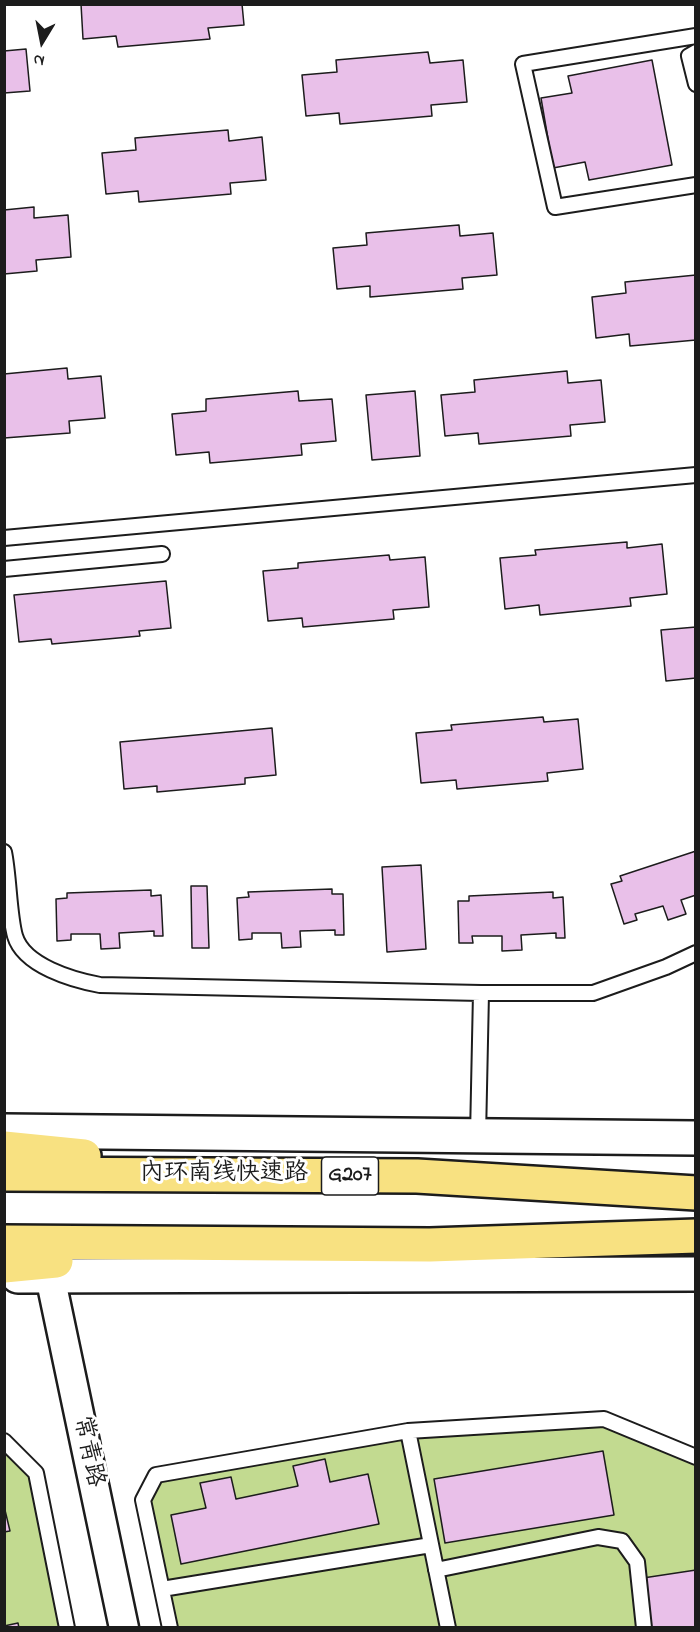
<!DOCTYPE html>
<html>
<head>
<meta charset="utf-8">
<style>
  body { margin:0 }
  #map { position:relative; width:700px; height:1632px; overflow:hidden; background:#fff; font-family:"Indie Flower",sans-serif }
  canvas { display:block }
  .frame { position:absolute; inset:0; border:6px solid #1c1c1c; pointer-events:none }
  .north { position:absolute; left:12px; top:12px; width:60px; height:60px; -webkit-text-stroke:4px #fff; paint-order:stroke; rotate:190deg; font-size:16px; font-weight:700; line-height:24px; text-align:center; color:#1c1c1c }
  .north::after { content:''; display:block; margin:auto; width:21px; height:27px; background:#1c1c1c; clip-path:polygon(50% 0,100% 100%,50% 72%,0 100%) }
</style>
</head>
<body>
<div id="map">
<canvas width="700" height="1632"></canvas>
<div class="frame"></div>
<div class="north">N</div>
</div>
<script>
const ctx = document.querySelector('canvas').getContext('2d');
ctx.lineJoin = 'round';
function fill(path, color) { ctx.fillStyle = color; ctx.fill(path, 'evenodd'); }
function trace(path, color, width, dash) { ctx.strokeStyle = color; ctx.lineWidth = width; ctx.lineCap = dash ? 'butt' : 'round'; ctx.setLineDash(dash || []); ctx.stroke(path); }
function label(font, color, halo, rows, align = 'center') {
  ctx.font = font + ' "Indie Flower","LXGW WenKai TC",sans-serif'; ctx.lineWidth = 6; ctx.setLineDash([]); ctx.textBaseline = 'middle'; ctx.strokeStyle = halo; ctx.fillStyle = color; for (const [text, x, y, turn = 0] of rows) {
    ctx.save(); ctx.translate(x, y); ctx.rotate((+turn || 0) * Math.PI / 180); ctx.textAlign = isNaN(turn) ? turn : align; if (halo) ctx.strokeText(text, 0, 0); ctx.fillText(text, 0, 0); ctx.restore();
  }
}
fill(new Path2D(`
  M604,1419L695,1457V1627H170L143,1500L156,1475L408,1431Z
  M4,1441L36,1473L67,1627H5Z`), '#c2da90');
const building = new Path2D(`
  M81,4H242L244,25L208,28L210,39L118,47L116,36L83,39Z
  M26,49L30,91L4,93V51Z
  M428,52L430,63L463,60L467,102L431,105L432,116L340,124L339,113L306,116L302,75L337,72L336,60Z
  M652,60L672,165L589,180L585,162L553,168L541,98L572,93L568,76Z
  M228,130L229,141L262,137L266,180L230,183L231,194L139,202L138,191L106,194L102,153L136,150L135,138Z
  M34,207V218L68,215L71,257L36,260L37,271L4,274V210Z
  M459,225L460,236L493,233L497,275L462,278L463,289L370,297V286L337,289L333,248L367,245L366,233Z
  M696,275V340L630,346L629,334L596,338L592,297L626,293L625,282Z
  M67,368L68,379L101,376L105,418L69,421L70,433L4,438V374Z
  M567,371L568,383L601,380L605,422L570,425L571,436L479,444L478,433L445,436L441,395L475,392L474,380Z
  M298,391L299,401L332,399L336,441L301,444L302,455L210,463L209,452L176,455L172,414L206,411V399Z
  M415,391L420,456L372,460L366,395Z
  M627,542V548L662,544L667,594L630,598L631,606L540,615L539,605L505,609L500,558L536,555L535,550Z
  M389,555L390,560L425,557L429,607L393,610L394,619L303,627L302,618L268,621L263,571L298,568V563Z
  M166,581L171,628L139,631L140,636L52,644L51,639L19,642L14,595Z
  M696,627V678L666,681L661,630Z
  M543,717L544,722L578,719L583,769L547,773L548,781L457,789L456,780L421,783L416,733L452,730L451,725Z
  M272,728L276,775L245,778V784L157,792V786L124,789L120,742Z
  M696,851V895L681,900L686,914L668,920L663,906L635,914L637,920L624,924L611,884L622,881L620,876Z
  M421,865L426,949L387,952L382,867Z
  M191,886H207L209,948H192Z
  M332,889V894H343L344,935H335V930L300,931L301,947L282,948L281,933H252V939L239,940L237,898L249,897L248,892Z
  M151,890V896L161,895L163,936H154V931L119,933L120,948L101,949L100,934H71V940L57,941L56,899L67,898V893Z
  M553,892V898L563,897L565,938H556V933L521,935L522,950L502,951V936H472L473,943H459L458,901H469V896Z
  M603,1451L614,1515L445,1543L434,1479Z
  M325,1459L330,1482L368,1474L379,1524L181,1564L171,1515L206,1508L200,1483L231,1477L236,1499L298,1486L293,1466Z
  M4,1506L10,1531L4,1532Z
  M696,1570V1628H651L643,1578Z
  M18,1623L19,1628H4V1626Z`);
fill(building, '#e9c0e9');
trace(building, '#1c1c1c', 1.5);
const service = new Path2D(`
  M696,36L523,64L555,207L696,185
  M696,52L689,56L696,84
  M4,538L696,475
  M4,569L162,554
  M4,852C9,876 9,915 15,936C24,966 73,980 100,985L481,993
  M478,1136L481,993H593L666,967L696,953
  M408,1431L448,1628
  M4,1441L36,1473L67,1628
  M436,1570L598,1537L622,1541L637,1562L644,1628
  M162,1589L431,1545
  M170,1628L143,1500L156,1475L408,1431L604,1419L696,1457`);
const minor = new Path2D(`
  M50,1276L124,1628`);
const secondary = new Path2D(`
  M4,1131L696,1138
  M18,1276L696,1274`);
const trunk = new Path2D(`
  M4,1148L84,1156
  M4,1174L417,1176L696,1193
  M4,1242L430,1245L696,1236
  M4,1266L56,1261`);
trace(service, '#1c1c1c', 18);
trace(minor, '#1c1c1c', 33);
trace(secondary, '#1c1c1c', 38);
trace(trunk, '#1c1c1c', 38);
trace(service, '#fff', 14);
trace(minor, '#fff', 28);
trace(secondary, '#fff', 33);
trace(trunk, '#f8e181', 33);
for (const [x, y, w] of [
  [350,1176,57]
]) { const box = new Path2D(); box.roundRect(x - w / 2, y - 19, w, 38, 4.5); ctx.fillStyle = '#fff'; ctx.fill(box); trace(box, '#1c1c1c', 1.5); }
label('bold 22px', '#1c1c1c', null, [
  ["G207",350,1176]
]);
label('24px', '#1c1c1c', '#fff', [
  ["内环南线快速路",224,1175],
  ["常青路",87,1452,78]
]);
</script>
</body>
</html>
